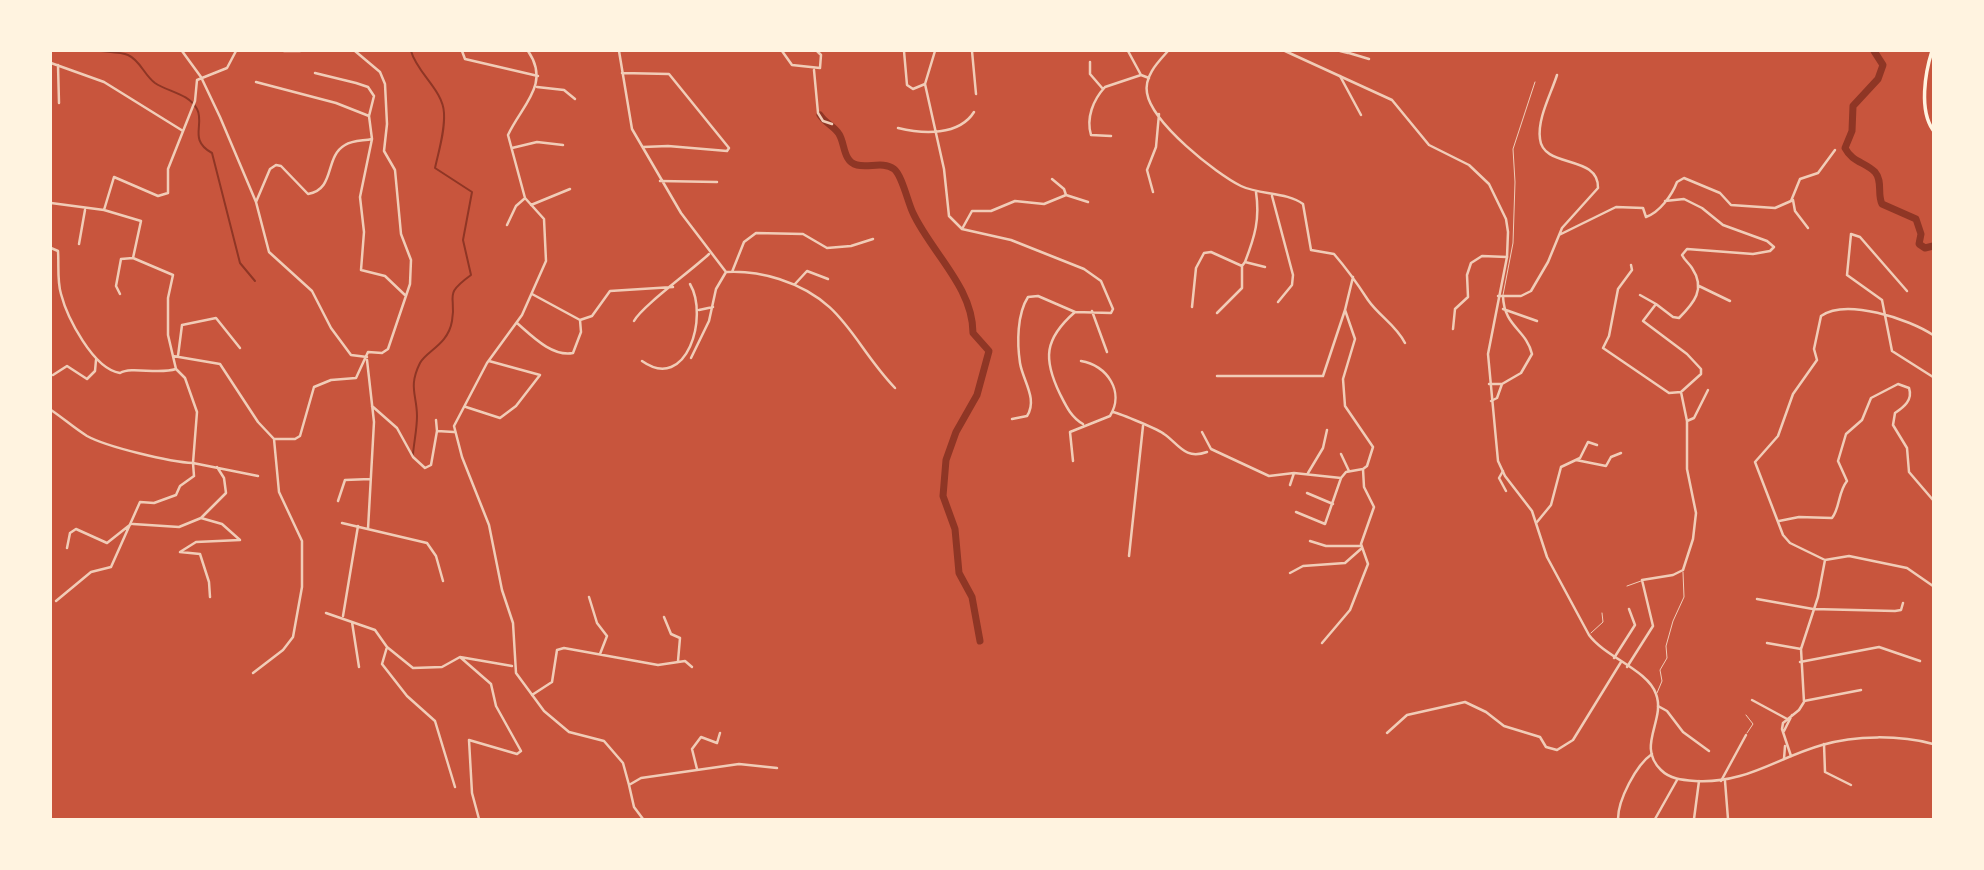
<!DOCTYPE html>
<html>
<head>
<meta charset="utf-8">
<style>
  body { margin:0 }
  #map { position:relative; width:1984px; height:870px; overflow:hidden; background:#c8553d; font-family:Cabin,sans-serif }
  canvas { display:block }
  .frame { position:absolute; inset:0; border:52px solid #fff3e0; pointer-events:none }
</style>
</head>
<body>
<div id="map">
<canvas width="1984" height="870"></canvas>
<div class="frame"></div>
</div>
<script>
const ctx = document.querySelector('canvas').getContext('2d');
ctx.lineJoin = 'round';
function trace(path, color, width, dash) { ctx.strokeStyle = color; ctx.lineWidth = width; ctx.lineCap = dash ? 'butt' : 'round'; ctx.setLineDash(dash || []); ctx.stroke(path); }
trace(new Path2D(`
  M101,51C109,52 121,52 128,55C140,60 144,75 155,83C168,92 188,93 197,109C205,124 188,140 212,153L240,263L255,281
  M411,51C417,73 443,90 444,113C445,131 439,150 435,168L472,192L463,240L471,275C442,296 457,295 452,321C448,345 426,351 420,363C408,387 417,395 417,416C417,429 414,442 413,454`), '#8f3625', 2);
trace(new Path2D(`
  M1874,51L1883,65L1878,79L1853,106L1852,131L1845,148C1852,162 1865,162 1875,172C1883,181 1877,194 1882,204L1916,219L1921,234L1919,244L1925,248L1933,246
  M820,115C825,123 834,126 839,134C845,143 843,162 857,165C869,168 883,161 894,169C902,175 908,203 913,213C931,252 973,287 973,333L989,351L977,395L956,432L946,460L943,496L955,529L959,573L972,597L980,641`), '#8f3625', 7);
trace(new Path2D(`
  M1503,295L1513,243L1515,182L1513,149L1535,82
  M1627,586L1641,581
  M1591,633L1603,622L1602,613
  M1657,693L1662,681L1660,670L1667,658L1666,646L1673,621L1684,597L1683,572
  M1746,715L1753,724L1747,733`), '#f1ccb7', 1);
trace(new Path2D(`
  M182,51L201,77L220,117L256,202L269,252L312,291L331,328L351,355L367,357
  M284,51H300
  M462,51L465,59L538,76
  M528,51C551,84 522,105 508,135L525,198L544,219L546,261L522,315L487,363L454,426L462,457L489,525L502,590L513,623L516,673L544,711L569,732L604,741L623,763L629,785L641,778L739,764L777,768
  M619,51L632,129L681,213L726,272C743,271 763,274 779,279C845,300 852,343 895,388
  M782,51L792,65L820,68L821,55L817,51
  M904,51L907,85L913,89L925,84
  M935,51L925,84L944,169L949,216L962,229L1011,240L1084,269L1101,281L1113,309L1111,313L1075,312C1044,339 1043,359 1060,394C1066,406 1071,417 1083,424
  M972,51L976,94
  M1128,51L1141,75
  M1168,51C1158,62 1144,76 1147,93C1152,123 1215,173 1241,186C1260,195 1287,192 1303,204L1311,250L1334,254C1347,269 1357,283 1368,300C1379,316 1396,325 1405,343
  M1340,51L1348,53L1350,51
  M1349,53L1369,59
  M1090,62V74L1103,89
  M51,63L104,82L183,131
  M58,65L59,103
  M814,70L818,113L823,121L832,124
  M315,73L356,83L368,87L374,96L369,116
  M622,73L669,74L729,148L727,151L668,146L643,147
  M1340,76L1361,115
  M256,82L336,103L369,116L372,139L360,197L364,232L361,270L385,276L406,296
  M537,87L564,90L575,99
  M898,128C923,134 959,136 974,112
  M1111,136L1091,135C1086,118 1093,100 1105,87L1141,75L1149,78
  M512,148L537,142L563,145
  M1052,179L1064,189L1066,195
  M660,181L717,182
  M1153,192L1147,170L1156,147L1159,114
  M1256,192C1260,219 1255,236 1245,262L1265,267
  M1272,196L1293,275L1292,285L1278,302
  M1793,200L1795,211L1808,228
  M256,202L270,169L276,165L281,166L308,194C336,189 324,157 345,145C353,140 363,141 372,139
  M51,203L104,210L141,221L133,258L121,259L116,286L120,294
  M531,205L570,189
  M104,210L114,177L158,196L168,193V169L195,101L197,80L227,68L236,51
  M507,225L516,206L524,199
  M962,229L972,211H991L1015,201L1044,204L1066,195L1088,202
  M1559,235L1616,207L1643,208L1646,217C1660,212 1672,195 1677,182L1684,178L1720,193L1731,205L1775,208L1791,201L1800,179L1818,173L1835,150
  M79,244L85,210
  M51,248L58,251C59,265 57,281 61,294C67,317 93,369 120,373C132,366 158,375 176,369
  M133,258L173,275L168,298V335L176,369L185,378L197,412L193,463L258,476
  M1631,265L1632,270L1618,289L1609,336L1603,348L1669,393L1681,392
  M732,272L744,242L756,233L803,234L827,248L851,246L873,239
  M795,284L807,271L828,279
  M1699,286L1730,301
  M1907,291L1860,237L1851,234L1847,275L1882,300L1892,351L1933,377
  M532,294L580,320
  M1640,295L1656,304
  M1498,296H1521L1531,291L1548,262L1562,228L1598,188C1599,154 1543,169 1540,139C1537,119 1551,94 1557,75
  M1192,307L1196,268L1204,253L1211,252L1242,266L1245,262
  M1503,309L1537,321
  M699,310L713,307
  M1092,311L1107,352
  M1217,313L1242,288V267
  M580,320L592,316L610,291L673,287
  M634,321C642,306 691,271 709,254
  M517,323C532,336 552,357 573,353L581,332L580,320
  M1453,329L1455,309L1468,297L1467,275L1471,263L1482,256L1507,257
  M173,356L220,364L258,422L274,439H295L300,436L314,387L331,380L356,378L368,352L382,353L388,349L410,284L411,260L401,234L395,170L384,151L387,124L385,84L380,72L355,51
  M178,356L182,325L216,318L240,348
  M691,358L709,321L716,289L726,272
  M367,360L374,422L368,529
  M642,361C687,393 709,316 690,284
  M53,375L67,366L87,379L95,371L96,360
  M1217,376H1323L1345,310
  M1489,384H1502
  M1491,401L1497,398L1502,384L1521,373L1532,354C1526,329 1504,327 1503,296
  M372,406L397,428L413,457L425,468L431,465L437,431L454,432
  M466,407L500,418L516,406L540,375L489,361
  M51,410C63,418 74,428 87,436C107,447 170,462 193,463L194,476L180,486L176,495L154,503L140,502L111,567L91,572L56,601
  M1113,412C1121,414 1160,430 1164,434C1179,444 1184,460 1207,452
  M1012,419L1027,416C1038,399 1023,381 1020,363C1017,343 1017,314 1028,297L1038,296L1075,312
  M436,420L437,431
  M1687,421L1694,418L1708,390
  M1202,432L1211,449L1269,476L1294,473
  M1341,454L1349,471
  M1576,460L1606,466L1611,457L1621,453
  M1073,461L1070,432L1110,416C1125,392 1107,365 1081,361
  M1503,471L1499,478L1506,491
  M1308,473L1323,448L1327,430
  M1290,485L1294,473L1341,478L1346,472L1363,469L1367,466L1373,447L1345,406L1343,379L1355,339L1345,310L1353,277
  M1307,493L1333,504
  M338,501L345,480L370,479
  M1296,512L1325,524L1341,478
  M1779,521L1799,517L1832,518C1840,508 1838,492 1847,481L1838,461L1846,434L1862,420L1871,398L1898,384L1909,388C1913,400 1904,407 1895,413L1893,425L1907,448L1909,472L1933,500
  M1537,522L1551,505L1561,467L1580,458L1588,442L1597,445
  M342,523L427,543L436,556L443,581
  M133,524L179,527L201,518
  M1310,541L1326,546H1361
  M67,548L70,533L76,529L107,543L131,524
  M1129,556L1143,426
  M1825,560L1790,543L1783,535L1755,462L1778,436L1793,394L1817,360L1814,349L1821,316C1846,298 1909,319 1933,335
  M1825,560L1849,556L1907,568L1933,586
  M1290,573L1303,566L1345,563L1362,548
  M210,597L209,582L200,554L180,552L196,542L240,540L222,524L201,518L226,493L224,478L217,467
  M589,597L597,623L607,636L600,654
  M1757,599L1813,609L1895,611L1901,610L1903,603
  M326,613L375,630L387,647L413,668L442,667L460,657
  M343,616L358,526
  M664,617L671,634L680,638L678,661
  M352,622L359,667
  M1322,643L1350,610L1368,564L1361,544L1374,507L1364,487L1363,469
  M1767,643L1801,649
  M387,647L382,664L407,696L435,721L455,787
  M1614,658L1635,625L1629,609
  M1800,662L1879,647L1920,661
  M1627,667L1653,626L1642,580L1673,575L1683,570L1693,539L1696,513L1687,469V421L1681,392L1701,374V369L1687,354L1643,321L1656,304L1673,317L1679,318C1694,303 1706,289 1692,268C1689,263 1685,261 1682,255L1687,249L1753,254L1770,251L1774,247L1767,241L1723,225L1702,208L1684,199L1665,201
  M253,673L283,650L293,637L302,587V541L279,492L274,439
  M532,695L552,682L557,650L564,648L658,665L685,661L692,667
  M1752,700L1789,720
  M1804,701L1861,690
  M1658,706L1667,711L1683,732L1709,751
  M1784,731L1792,715
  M1387,733L1407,715L1465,702L1486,712L1504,726L1540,737L1546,747L1557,750L1573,740L1621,662
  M1824,744L1825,772L1851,785
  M1791,756L1782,729L1783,723L1799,710L1804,702L1801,649L1818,597L1825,560
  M1784,759L1785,746
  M697,769L692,749L701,737L717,743L720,733
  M1721,781L1746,735
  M1725,781L1728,819
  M629,785L634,807L643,819
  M479,819L472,793L469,740L517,754L521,751L496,706L491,684L460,657L512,666
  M1618,819C1618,800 1636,765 1652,754
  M1655,819L1677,780
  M1694,819L1699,781`), '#f1ccb7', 2.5);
trace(new Path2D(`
  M1285,51L1392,100L1429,145L1469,165L1489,184L1506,219L1508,232L1507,257L1488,354L1498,461L1505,476L1532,511L1547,557L1589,635C1605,657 1648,670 1656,694C1666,720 1636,746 1661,770C1670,779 1682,780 1695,781C1746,784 1776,758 1822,745C1855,735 1900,735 1933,744`), '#f1ccb7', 2.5);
trace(new Path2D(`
  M1932,51C1925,73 1919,110 1933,130`), '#fff3e0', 3.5);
</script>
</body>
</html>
